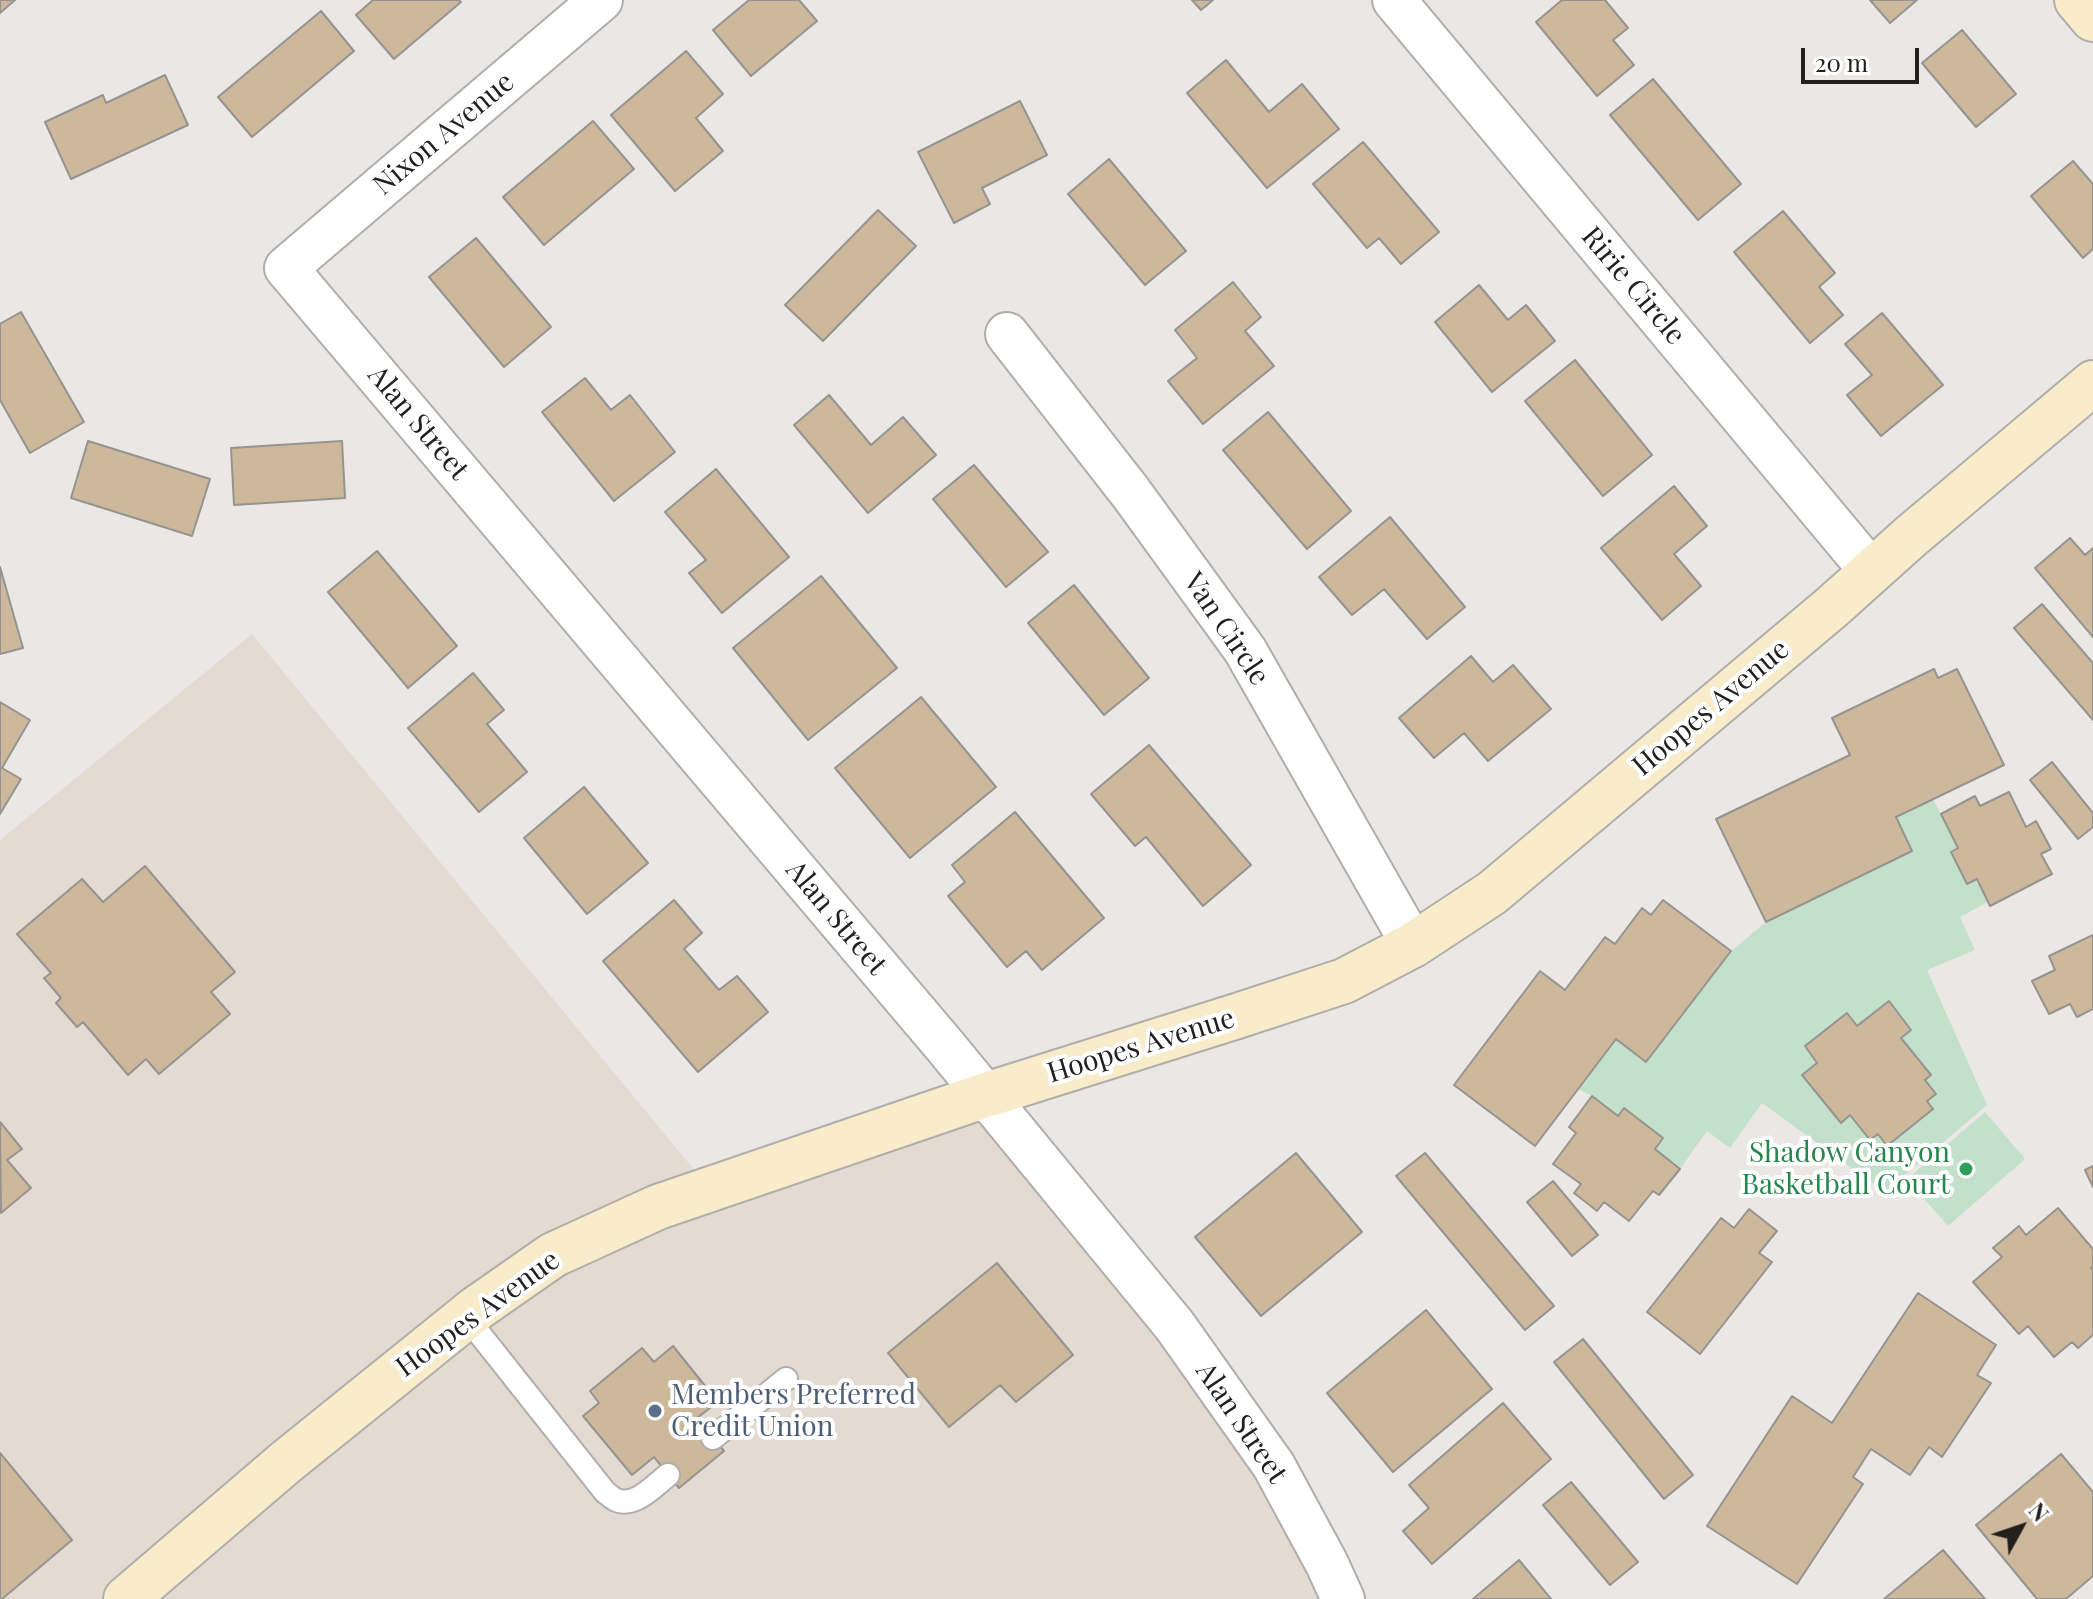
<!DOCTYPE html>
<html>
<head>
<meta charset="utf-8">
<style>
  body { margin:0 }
  #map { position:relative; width:2093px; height:1599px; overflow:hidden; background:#eae7e5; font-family:"Playfair Display",serif }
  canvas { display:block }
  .north { position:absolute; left:1981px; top:1487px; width:80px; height:80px; -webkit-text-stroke:6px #fff; paint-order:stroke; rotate:50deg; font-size:22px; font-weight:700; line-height:32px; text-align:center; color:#21201f }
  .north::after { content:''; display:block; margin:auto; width:28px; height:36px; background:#21201f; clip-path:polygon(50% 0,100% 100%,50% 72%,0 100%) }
  .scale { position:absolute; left:1801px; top:48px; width:118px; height:36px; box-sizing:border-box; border:4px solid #21201f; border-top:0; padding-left:10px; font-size:24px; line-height:28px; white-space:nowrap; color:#21201f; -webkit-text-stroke:6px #fff; paint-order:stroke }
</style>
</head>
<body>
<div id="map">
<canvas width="2093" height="1599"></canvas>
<div class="north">N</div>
<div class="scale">20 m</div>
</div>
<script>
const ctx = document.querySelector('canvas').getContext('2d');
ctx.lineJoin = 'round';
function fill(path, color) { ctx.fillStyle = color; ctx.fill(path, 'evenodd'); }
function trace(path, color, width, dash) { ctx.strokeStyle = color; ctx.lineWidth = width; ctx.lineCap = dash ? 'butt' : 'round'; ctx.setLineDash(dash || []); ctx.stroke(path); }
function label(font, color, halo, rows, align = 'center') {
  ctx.font = font + ' "Playfair Display",serif'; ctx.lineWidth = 8; ctx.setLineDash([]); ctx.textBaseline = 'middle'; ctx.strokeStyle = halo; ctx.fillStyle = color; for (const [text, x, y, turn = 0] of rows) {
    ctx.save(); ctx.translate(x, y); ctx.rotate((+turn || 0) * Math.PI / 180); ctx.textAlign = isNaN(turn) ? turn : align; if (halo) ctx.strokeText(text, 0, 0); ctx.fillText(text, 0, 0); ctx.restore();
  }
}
fill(new Path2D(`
  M252,634L710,1189L986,1095L1175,1326L1342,1599H0V840Z`), '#e3dbd2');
fill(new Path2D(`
  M1933,799L1958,848L1951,852L1967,883L1977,879L1988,902L1960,917L1975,950L1927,970L1987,1105L1885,1192L1762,1103L1730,1148L1707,1131L1680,1169L1655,1149L1662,1137L1625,1108L1618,1116L1592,1096L1578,1089L1616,1039L1646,1062L1731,951L1766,922L1912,851L1896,817Z
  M1985,1112L2025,1159L1948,1226L1907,1179Z`), '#c2e0ca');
const building = new Path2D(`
  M0,0H15L0,13Z
  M373,0H459L461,2L394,59L356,15Z
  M749,0H799L817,21L751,76L713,30Z
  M1192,0H1213L1201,10Z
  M1562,0H1605L1628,28L1613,40L1634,65L1597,96L1536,22Z
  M1870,0H1917L1890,23Z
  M321,11L354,51L252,137L218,97Z
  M1962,30L2016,94L1976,127L1922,63Z
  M686,51L723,94L696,118L723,151L675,191L611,115Z
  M1226,60L1269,112L1302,84L1339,129L1267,188L1187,93Z
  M165,75L188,125L71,179L45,122L103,95L106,103Z
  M1653,79L1741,184L1698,220L1610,115Z
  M1020,101L1047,155L982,188L990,204L954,223L918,152Z
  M593,121L634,169L544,245L503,197Z
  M1363,142L1439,232L1401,264L1379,238L1367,248L1313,184Z
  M1109,159L1186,251L1145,285L1068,194Z
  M2073,161L2093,184V249L2083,258L2031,196Z
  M878,210L916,246L823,341L785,305Z
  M1783,211L1835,273L1819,287L1843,315L1810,343L1734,252Z
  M476,238L551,327L504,367L429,277Z
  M1233,282L1261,317L1245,331L1274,366L1203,424L1168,381L1197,358L1175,330Z
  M1479,285L1508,320L1526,305L1555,341L1492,392L1435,322Z
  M21,312L84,422L30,453L0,400V324Z
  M1882,313L1943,385L1881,436L1847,395L1872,375L1845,344Z
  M1575,360L1652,455L1603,496L1525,401Z
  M585,378L611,410L630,395L675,452L614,501L542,412Z
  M829,395L871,445L903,417L936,455L868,513L794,425Z
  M1268,412L1351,511L1307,549L1223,450Z
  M88,441L210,479L192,536L71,498Z
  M342,441L345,498L234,505L231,448Z
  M974,465L1048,552L1006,587L933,499Z
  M716,469L789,557L722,613L689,573L706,560L665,512Z
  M1674,486L1707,526L1674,554L1701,586L1662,620L1601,548Z
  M1390,517L1465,607L1427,639L1384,589L1352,615L1319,577Z
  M2070,538L2085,555L2093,548V637L2035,568Z
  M377,551L457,646L408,688L328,592Z
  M0,567L23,648L0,654Z
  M821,576L897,668L808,740L733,648Z
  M1074,585L1149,678L1104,715L1028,623Z
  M2042,604L2093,663V720L2014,628Z
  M1471,656L1493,682L1513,665L1551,709L1488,761L1464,733L1434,758L1399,718Z
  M1934,669L1938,678L1957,669L2004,765L1896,817L1912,851L1766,922L1716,819L1850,755L1832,718Z
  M473,673L504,710L487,724L527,772L479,812L408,728Z
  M921,697L996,787L910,858L835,768Z
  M0,702L30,720L2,768L21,779L0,814Z
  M1149,745L1251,865L1203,906L1146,837L1135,846L1091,794Z
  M2052,762L2093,813V827L2078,839L2030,780Z
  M584,787L648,863L587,914L524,838Z
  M2009,792L2026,827L2036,821L2051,849L2041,854L2052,874L1990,906L1977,879L1967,884L1951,852L1958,848L1941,814L1975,796L1980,806Z
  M1015,812L1104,918L1042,970L1026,951L1007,967L948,896L965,882L952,865Z
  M145,866L235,972L211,992L230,1014L159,1074L146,1059L128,1075L83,1022L77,1027L56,1003L61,998L44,978L51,973L17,934L82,879L103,902Z
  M674,900L702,933L684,949L719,990L737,976L768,1012L698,1072L603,961Z
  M1663,900L1731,951L1646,1062L1616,1039L1535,1146L1454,1085L1540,971L1565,990L1605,937L1615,944L1642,908L1651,915Z
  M2093,935V1009L2077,1017L2070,1004L2049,1014L2032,981L2055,970L2049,956Z
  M1889,1001L1911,1030L1901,1038L1931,1075L1925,1080L1936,1094L1927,1101L1933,1109L1887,1146L1878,1134L1870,1140L1850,1115L1841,1123L1802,1075L1817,1063L1805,1046L1847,1013L1857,1026Z
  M1592,1096L1618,1116L1624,1108L1663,1138L1655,1149L1680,1169L1659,1195L1653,1191L1629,1221L1604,1202L1597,1211L1574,1193L1581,1184L1553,1164L1576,1133L1569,1127Z
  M0,1122L22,1149L7,1160L31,1188L1,1213Z
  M1296,1153L1362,1232L1261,1316L1195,1237Z
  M1425,1153L1554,1306L1525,1330L1396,1176Z
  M2093,1166V1187L2085,1170Z
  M1553,1181L1598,1235L1572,1256L1527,1202Z
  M2058,1208L2093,1249V1266L2091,1268L2093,1270V1335L2078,1348L2072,1342L2054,1357L2028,1326L2019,1334L1973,1282L2002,1257L1993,1248L2019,1226L2026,1235Z
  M1749,1209L1777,1231L1759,1253L1772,1262L1700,1354L1647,1312L1721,1218L1734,1228Z
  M997,1263L1073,1355L1016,1402L1000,1385L949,1427L888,1353Z
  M1918,1293L1996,1345L1977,1375L1991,1383L1942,1457L1929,1447L1910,1475L1871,1449L1853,1477L1863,1484L1797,1584L1707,1526L1792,1396L1832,1423Z
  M1426,1310L1492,1389L1393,1472L1327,1393Z
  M1583,1339L1693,1475L1664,1499L1554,1362Z
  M673,1346L718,1402L697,1418L724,1451L679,1488L654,1457L632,1475L583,1416L599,1403L590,1391L642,1348L654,1362Z
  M1503,1403L1551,1459L1432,1564L1403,1531L1429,1508L1409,1485Z
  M0,1453L72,1540L2,1599H0Z
  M2061,1454L2093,1492V1576L2066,1599H2037L1976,1525Z
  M1571,1482L1638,1562L1610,1585L1543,1505Z
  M1943,1550L1985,1599H1884Z
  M1519,1560L1551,1599H1473Z`);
fill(building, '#cdb89c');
trace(building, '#959491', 2);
const lane = new Path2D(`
  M467,1318L605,1492C609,1495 612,1498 616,1500C635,1508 655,1485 668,1475
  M713,1438L786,1379`);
const street = new Path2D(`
  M601,0L286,268L945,1046L1175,1326L1274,1466L1327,1564L1343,1599
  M1394,0L1871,571
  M1007,334L1131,493L1245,650L1413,945`);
const secondary = new Path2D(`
  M2077,0L2093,19
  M126,1599L286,1462L477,1308L553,1255L658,1207L986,1095L1237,1016L1344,981L1413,945L1492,893L1832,607L1910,537L2093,383`);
trace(lane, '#b0aeab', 26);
trace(street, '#b0aeab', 46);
trace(secondary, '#b0aeab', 48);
trace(lane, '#fff', 22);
trace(street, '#fff', 42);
trace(secondary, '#f8ecca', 44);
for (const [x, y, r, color] of [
  [1966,1169,8,"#2e9e5b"],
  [655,1411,8,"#5c6f8a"]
]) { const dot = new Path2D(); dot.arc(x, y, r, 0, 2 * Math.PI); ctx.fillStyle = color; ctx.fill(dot); trace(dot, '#fff', 3); }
label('28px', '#21201f', '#fff', [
  ["Nixon Avenue",444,134,-40],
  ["Ririe Circle",1633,286,50],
  ["Alan Street",418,423,50],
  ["Van Circle",1226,629,56],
  ["Hoopes Avenue",1711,708,-40],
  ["Alan Street",836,918,50],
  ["Hoopes Avenue",1141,1046,-17],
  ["Hoopes Avenue",478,1314,-36],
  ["Alan Street",1241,1423,56]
]);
label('28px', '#27864d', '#fff', [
  ["Shadow Canyon",1950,1153],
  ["Basketball Court",1950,1185]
], 'right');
label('28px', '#4e5e75', '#fff', [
  ["Members Preferred",671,1395],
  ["Credit Union",671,1427]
], 'left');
</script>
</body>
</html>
